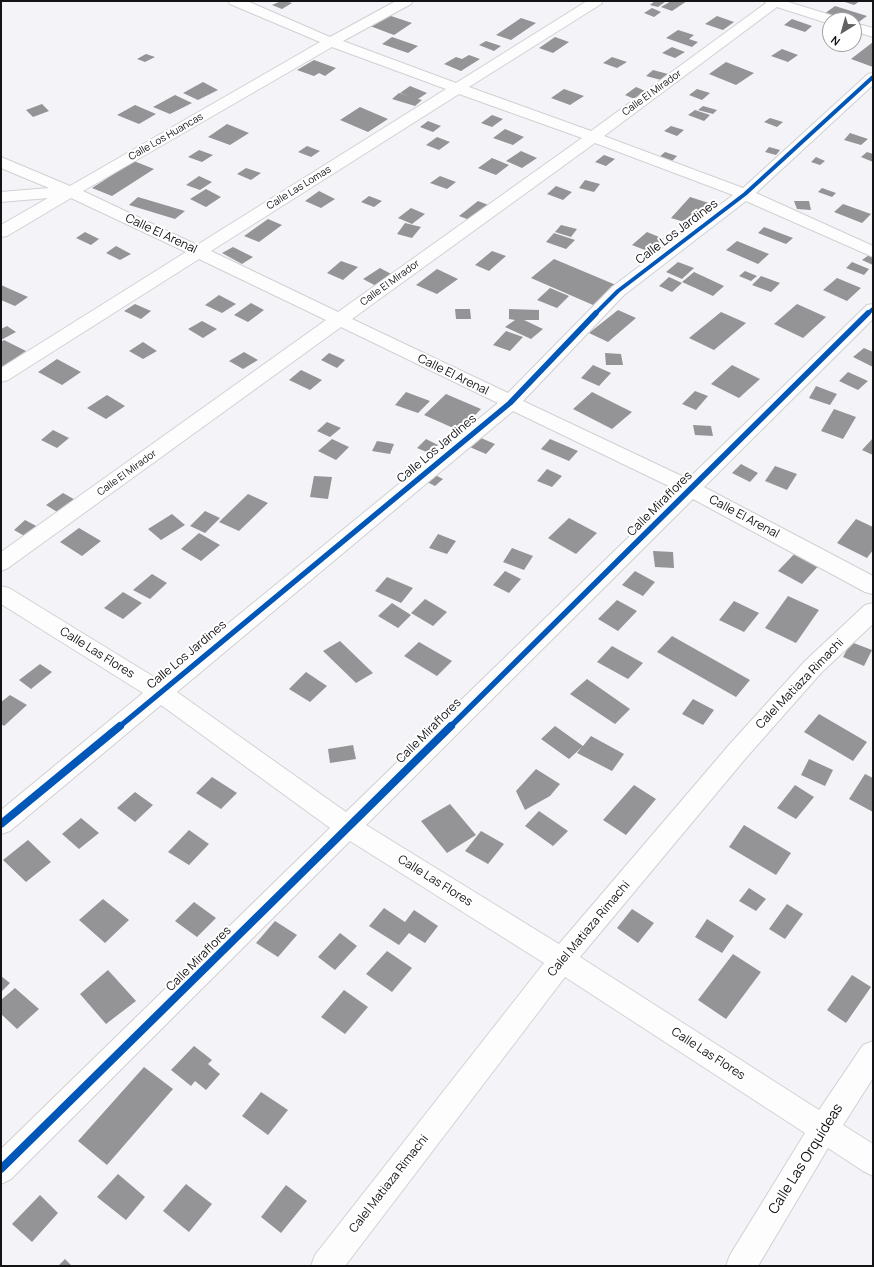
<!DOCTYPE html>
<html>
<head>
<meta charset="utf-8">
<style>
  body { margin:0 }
  #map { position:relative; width:874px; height:1267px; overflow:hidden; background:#f4f4f8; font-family:Manrope,sans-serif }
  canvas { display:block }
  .frame { position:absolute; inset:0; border:2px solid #131316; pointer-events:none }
  .north { position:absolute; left:822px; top:12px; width:40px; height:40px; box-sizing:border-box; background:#fff; border:1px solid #a1a1a2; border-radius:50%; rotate:217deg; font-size:11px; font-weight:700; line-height:16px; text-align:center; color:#131316 }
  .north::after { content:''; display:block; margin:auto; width:14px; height:18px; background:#626265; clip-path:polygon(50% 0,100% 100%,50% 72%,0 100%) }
</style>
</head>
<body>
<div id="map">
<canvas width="874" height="1267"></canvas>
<div class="frame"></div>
<div class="north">N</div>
</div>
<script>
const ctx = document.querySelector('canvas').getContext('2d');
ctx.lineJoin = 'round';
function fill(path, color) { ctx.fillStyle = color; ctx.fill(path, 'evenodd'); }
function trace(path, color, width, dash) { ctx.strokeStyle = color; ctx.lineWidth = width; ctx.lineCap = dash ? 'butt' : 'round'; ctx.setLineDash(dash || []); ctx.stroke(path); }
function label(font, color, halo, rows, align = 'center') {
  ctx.font = font + ' Manrope,sans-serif'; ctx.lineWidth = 4; ctx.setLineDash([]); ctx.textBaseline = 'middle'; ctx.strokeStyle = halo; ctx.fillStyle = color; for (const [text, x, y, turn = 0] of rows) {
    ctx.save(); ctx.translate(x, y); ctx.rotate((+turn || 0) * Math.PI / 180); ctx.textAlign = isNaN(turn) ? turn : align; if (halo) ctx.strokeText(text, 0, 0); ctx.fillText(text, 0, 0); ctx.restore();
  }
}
fill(new Path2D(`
  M281,1H286L292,3L282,9L272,5Z
  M655,1H662L665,2L658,7L650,5Z
  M671,1H687L672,11L661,7Z
  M842,1H860L854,5Z
  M835,6L867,16L856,24H854V20H843L824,14Z
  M652,8L661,12L654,17L644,13Z
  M388,15L412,23L394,35L370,26Z
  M717,16L734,22L723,30L705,24Z
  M521,18L536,23L511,40L496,35Z
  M792,19L812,26L805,32L784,25Z
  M678,30L694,35L689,39L698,42L692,47L666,38Z
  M392,37L418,46L408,53L382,44Z
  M555,37L569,42L553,53L539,48Z
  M486,41L501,46L494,51L479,45Z
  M873,42V67L851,59Z
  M672,47L685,52L675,58L662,53Z
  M782,49L798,55L788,62L771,56Z
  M146,54L155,57L145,62L137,59Z
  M469,55L480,59L461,71L444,64L456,57L462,59Z
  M612,57L627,62L617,68L603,63Z
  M314,60L336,68L325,76L319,73L314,76L297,70Z
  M726,62L754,73L736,85L709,74Z
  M653,70L668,74L661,80L646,76Z
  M203,82L218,90L198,100L183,93Z
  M410,86L427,93L418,99L422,100L415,106L392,99L399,93L408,96L400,93Z
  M636,87L650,93L639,101L625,95Z
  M564,89L584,96L570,105L551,98Z
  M697,89L710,93L702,100L689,95Z
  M175,95L192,103L170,114L153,107Z
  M42,104L49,111L33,117L26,110Z
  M135,105L156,114L139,124L117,115Z
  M703,106L717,110L713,114L698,110Z
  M360,107L388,119L368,132L340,120Z
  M695,110L710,115L704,121L688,115Z
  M492,115L503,119L492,127L481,123Z
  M770,118L783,122L777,127L764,122Z
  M428,121L441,126L433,132L420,127Z
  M227,124L249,133L230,145L208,137Z
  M671,126L684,130L677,136L664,131Z
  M505,129L524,137L513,145L493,138Z
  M850,133L868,139L861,145L844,140Z
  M437,137L450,142L439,150L426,145Z
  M307,146L320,151L311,157L298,152Z
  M769,147L780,150L776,155L765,152Z
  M199,150L213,155L202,162L188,157Z
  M521,151L537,158L522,168L506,161Z
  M665,152L677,156L671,162L658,158Z
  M867,152L873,154V162L861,157Z
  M604,155L615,159L606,166L595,162Z
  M816,157L825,161L820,165L811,162Z
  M492,158L509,165L496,175L478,168Z
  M134,161L154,169L112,196L92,188Z
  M246,168L261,173L251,180L237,174Z
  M199,176L212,182L200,190L186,185Z
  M440,176L456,182L447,189L430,183Z
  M585,180L600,184L594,192L579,188Z
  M556,186L572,192L563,200L547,194Z
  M822,188L836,193L832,197L818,192Z
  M206,189L221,197L206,207L190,199Z
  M319,191L335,199L321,208L305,201Z
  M369,196L382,201L374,207L361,202Z
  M138,197L185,211L175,219L129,205Z
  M690,197L712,204L694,225L671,218Z
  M478,201L491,206L472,221L459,216Z
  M794,201H809L811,210L797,209Z
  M843,204L871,214L862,223L834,212Z
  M411,208L425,214L412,224L398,218Z
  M268,219L282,225L259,242L244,236Z
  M405,223L421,227L412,238L397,234Z
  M561,225L577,229L571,237L555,232Z
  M764,227L793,238L786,244L758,233Z
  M85,232L99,239L91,245L76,238Z
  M647,232L664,239L650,252L632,245Z
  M554,233L575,240L566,249L546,242Z
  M737,241L769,254L758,264L726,250Z
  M116,246L131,254L120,260L106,253Z
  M233,247L253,257L242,264L222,253Z
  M492,251L506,256L489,271L475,265Z
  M869,255L873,257V265L862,260Z
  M554,259L616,285L593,305L531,278Z
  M341,261L358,267L343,280L327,273Z
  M678,262L694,268L682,279L666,272Z
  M852,262L869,269L864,275L846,268Z
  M380,268L395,276L378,287L363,279Z
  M437,269L458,279L437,294L416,285Z
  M745,271L757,276L751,281L739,276Z
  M694,272L724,286L713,296L682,282Z
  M761,276L780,283L771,292L752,285Z
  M669,277L682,283L672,292L659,286Z
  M837,278L861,288L847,301L823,290Z
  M1,285L28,297L15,306L1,300Z
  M550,288L569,296L557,308L537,300Z
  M219,295L236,304L222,313L205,305Z
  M251,303L264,310L248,322L234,315Z
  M135,304L151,311L141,319L124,311Z
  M797,304L826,317L803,338L774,324Z
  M455,309H470L471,319H456Z
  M509,309L539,310V320H524L543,329L531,339L505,327L515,320L509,319Z
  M618,310L636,318L608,342L589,333Z
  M721,312L746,323L714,350L689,338Z
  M202,321L217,329L203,338L188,329Z
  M7,326L16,332L1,340V329Z
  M506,331L523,337L510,351L493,345Z
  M4,340L26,351L1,368V342Z
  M143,342L157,351L143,359L129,351Z
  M864,348L873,352V367L853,357Z
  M244,352L258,360L243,369L229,361Z
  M329,353L345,360L337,368L321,360Z
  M605,353L621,354L623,365H606Z
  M57,359L81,372L62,385L38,372Z
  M593,365L611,373L599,386L581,378Z
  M732,365L760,379L739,398L711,384Z
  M301,370L322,380L310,390L289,380Z
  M848,372L868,381L858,390L839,381Z
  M816,386L837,394L830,405L809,398Z
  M695,391L708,396L696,410L682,404Z
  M406,392L430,401L418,413L395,405Z
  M592,392L632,412L612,429L573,409Z
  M446,394L481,409L460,431L424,415Z
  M107,395L125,406L106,419L87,408Z
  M834,409L856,417L843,439L821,431Z
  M327,422L341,428L330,437L317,431Z
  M693,425L711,426L713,436L695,435Z
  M53,430L69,438L57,448L41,440Z
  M474,435L495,444L486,454L465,445Z
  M873,438V455L862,450Z
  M332,439L349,447L336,460L318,451Z
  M426,439L438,445L429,453L417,448Z
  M550,439L578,451L569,461L541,449Z
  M377,441L394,444L390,454L372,451Z
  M741,464L758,473L750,482L732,473Z
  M775,466L797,474L787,490L765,481Z
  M547,469L562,476L552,487L537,481Z
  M429,472L443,479L435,486L421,479Z
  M314,476L332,477L328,499L310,497Z
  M63,493L79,502L62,515L46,505Z
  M248,494L268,503L239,531L219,522Z
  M205,511L220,518L205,533L190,526Z
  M172,514L185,525L161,540L148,529Z
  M569,518L597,533L576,554L548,538Z
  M856,519L873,527V550L867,558L837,543Z
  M25,520L40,528L28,538L14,530Z
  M79,528L101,541L82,556L60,542Z
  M199,533L220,545L201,561L181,549Z
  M438,534L456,541L447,554L429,548Z
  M512,548L533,556L524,570L503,562Z
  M798,550L822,562L802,584L778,571Z
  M653,551L673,552L674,568L655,567Z
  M505,571L521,579L509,593L493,585Z
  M635,571L655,582L643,596L622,585Z
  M152,574L167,583L150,599L133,590Z
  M387,577L413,588L401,603L375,591Z
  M123,592L142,603L123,619L104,608Z
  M788,596L819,610L796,643L765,628Z
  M425,599L447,612L433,626L411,613Z
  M617,600L637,611L618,631L598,619Z
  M734,601L759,613L744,632L719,620Z
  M392,603L411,615L398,628L378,616Z
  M672,636L750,680L736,697L657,652Z
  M340,641L373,673L356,683L323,651Z
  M419,642L452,661L437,676L404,656Z
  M851,642L872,650L864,666L843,657Z
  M612,646L643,663L628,679L597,662Z
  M40,664L52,672L31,689L19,680Z
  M306,672L327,686L310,702L289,689Z
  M587,679L630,709L615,724L570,694Z
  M10,695L27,705L4,726L1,724V702Z
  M693,699L714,710L703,725L682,714Z
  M819,714L867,742L853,761L804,732Z
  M555,726L583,746L591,736L624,754L612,771L577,753L582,747L569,759L541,739Z
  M353,745L356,759L330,763L328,749Z
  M809,759L833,770L825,786L801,775Z
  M536,769L560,784L550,796L525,810L516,791Z
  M865,774L873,778V812L849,799Z
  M212,777L237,793L221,809L196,793Z
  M634,785L656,799L626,835L603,820Z
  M795,785L814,797L796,819L777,808Z
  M135,792L153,805L135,822L117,808Z
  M450,804L476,835L447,853L421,821Z
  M539,811L568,831L553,846L525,826Z
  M81,818L99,833L79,849L62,834Z
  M744,825L791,853L776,875L729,847Z
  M189,830L209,844L189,865L168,852Z
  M481,831L504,844L488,864L465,851Z
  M28,840L51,862L26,882L3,860Z
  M749,888L766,899L756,911L739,901Z
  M103,899L129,920L105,943L79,920Z
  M194,902L216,918L197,937L175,921Z
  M787,904L803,914L785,939L769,929Z
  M384,908L405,922L414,910L438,926L425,943L409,933L399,945L369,926Z
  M632,909L654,923L638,943L617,928Z
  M707,919L734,936L722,953L695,937Z
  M275,921L297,935L278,957L256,943Z
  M340,933L357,946L335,970L318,957Z
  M387,951L412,968L392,992L366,974Z
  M733,954L761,972L726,1019L698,1000Z
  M108,970L136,1001L106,1024L80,994Z
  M852,975L871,987L846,1023L827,1010Z
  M1,976L10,983L1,992Z
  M15,988L39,1009L17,1029L1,1014V1000Z
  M344,990L368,1007L345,1034L321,1017Z
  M194,1046L212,1060L208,1064L220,1074L206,1090L195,1081L191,1086L171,1070Z
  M144,1067L173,1089L107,1165L78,1141Z
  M261,1092L288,1110L268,1135L242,1116Z
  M118,1174L145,1197L126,1220L97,1197Z
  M186,1184L212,1204L189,1232L163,1211Z
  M286,1185L307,1201L281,1233L261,1217Z
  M40,1195L58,1213L32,1242L12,1224Z
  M65,1259L72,1266H58Z`), '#949497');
const minor = new Path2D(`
  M228,1H247L330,37L396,1H413L411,4L343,41L456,83L587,1H603L601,4L469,87L591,131L766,3L764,1H785L837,17L839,20H830V24L777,7L604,136L743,188L868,74L873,73V85L756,193L873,246V257L746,201L624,295L523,401L688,479L867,305L873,304V319L704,487L873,576V594L865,592L693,499L366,825L559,944L729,745L805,661L865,605L873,603V624L821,673L745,759L580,957L819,1110L863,1045L873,1041V1078L843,1125L873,1144V1176L863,1171L828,1148L758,1266H726L730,1255L805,1133L565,977L345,1266H311L315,1255L544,963L350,841L11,1179L1,1184V1149L330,828L161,705L10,831L1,834V810L143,693L1,604V586L9,588L159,680L498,403L341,327L8,568L1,571V552L326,320L199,259L8,380L1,382V368L186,252L71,198L7,236L1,237V225L48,198L1,202V192L49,188L1,168V157L70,186L320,42L230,4ZM332,47L446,89L197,245L83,191ZM459,94L582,138L338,312L211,251ZM595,143L733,195L612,287L508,393L352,319ZM513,411L677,490L346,812L177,692Z
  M854,23L873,28V37L854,31Z`);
trace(minor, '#d1d1d4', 2);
fill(minor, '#fdfdfe');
trace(new Path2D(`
  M595,314L618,291L745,194L873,77
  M867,314L873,309`), '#0057b8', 4);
trace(new Path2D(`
  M119,727L510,403L596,313
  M450,727L868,313`), '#0057b8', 5.5);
trace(new Path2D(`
  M1,824L120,726
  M1,1169L451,726`), '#0057b8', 8);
label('10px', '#131316', '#fff', [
  ["Calle El Mirador",652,93,-36],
  ["Calle Los Huancas",166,137,-30],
  ["Calle Las Lomas",299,188,-32],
  ["Calle El Mirador",390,283,-36],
  ["Calle El Mirador",127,473,-36]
]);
label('12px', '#131316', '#fff', [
  ["Calle Los Jardines",677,232,-37],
  ["Calle El Arenal",161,234,25],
  ["Calle El Arenal",453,375,26],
  ["Calle Los Jardines",437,449,-40],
  ["Calle Miraflores",660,504,-45],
  ["Calle El Arenal",744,517,28],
  ["Calle Las Flores",97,653,32],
  ["Calle Los Jardines",187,655,-40],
  ["Calel Matiaza Rimachi",800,684,-46],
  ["Calle Miraflores",429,731,-45],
  ["Calle Las Flores",435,881,32],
  ["Calel Matiaza Rimachi",589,929,-50],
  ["Calle Miraflores",199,959,-45],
  ["Calle Las Flores",708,1054,33],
  ["Calel Matiaza Rimachi",389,1184,-52]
]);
label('14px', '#131316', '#fff', [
  ["Calle Las Orquídeas",806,1159,-58]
]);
</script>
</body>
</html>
